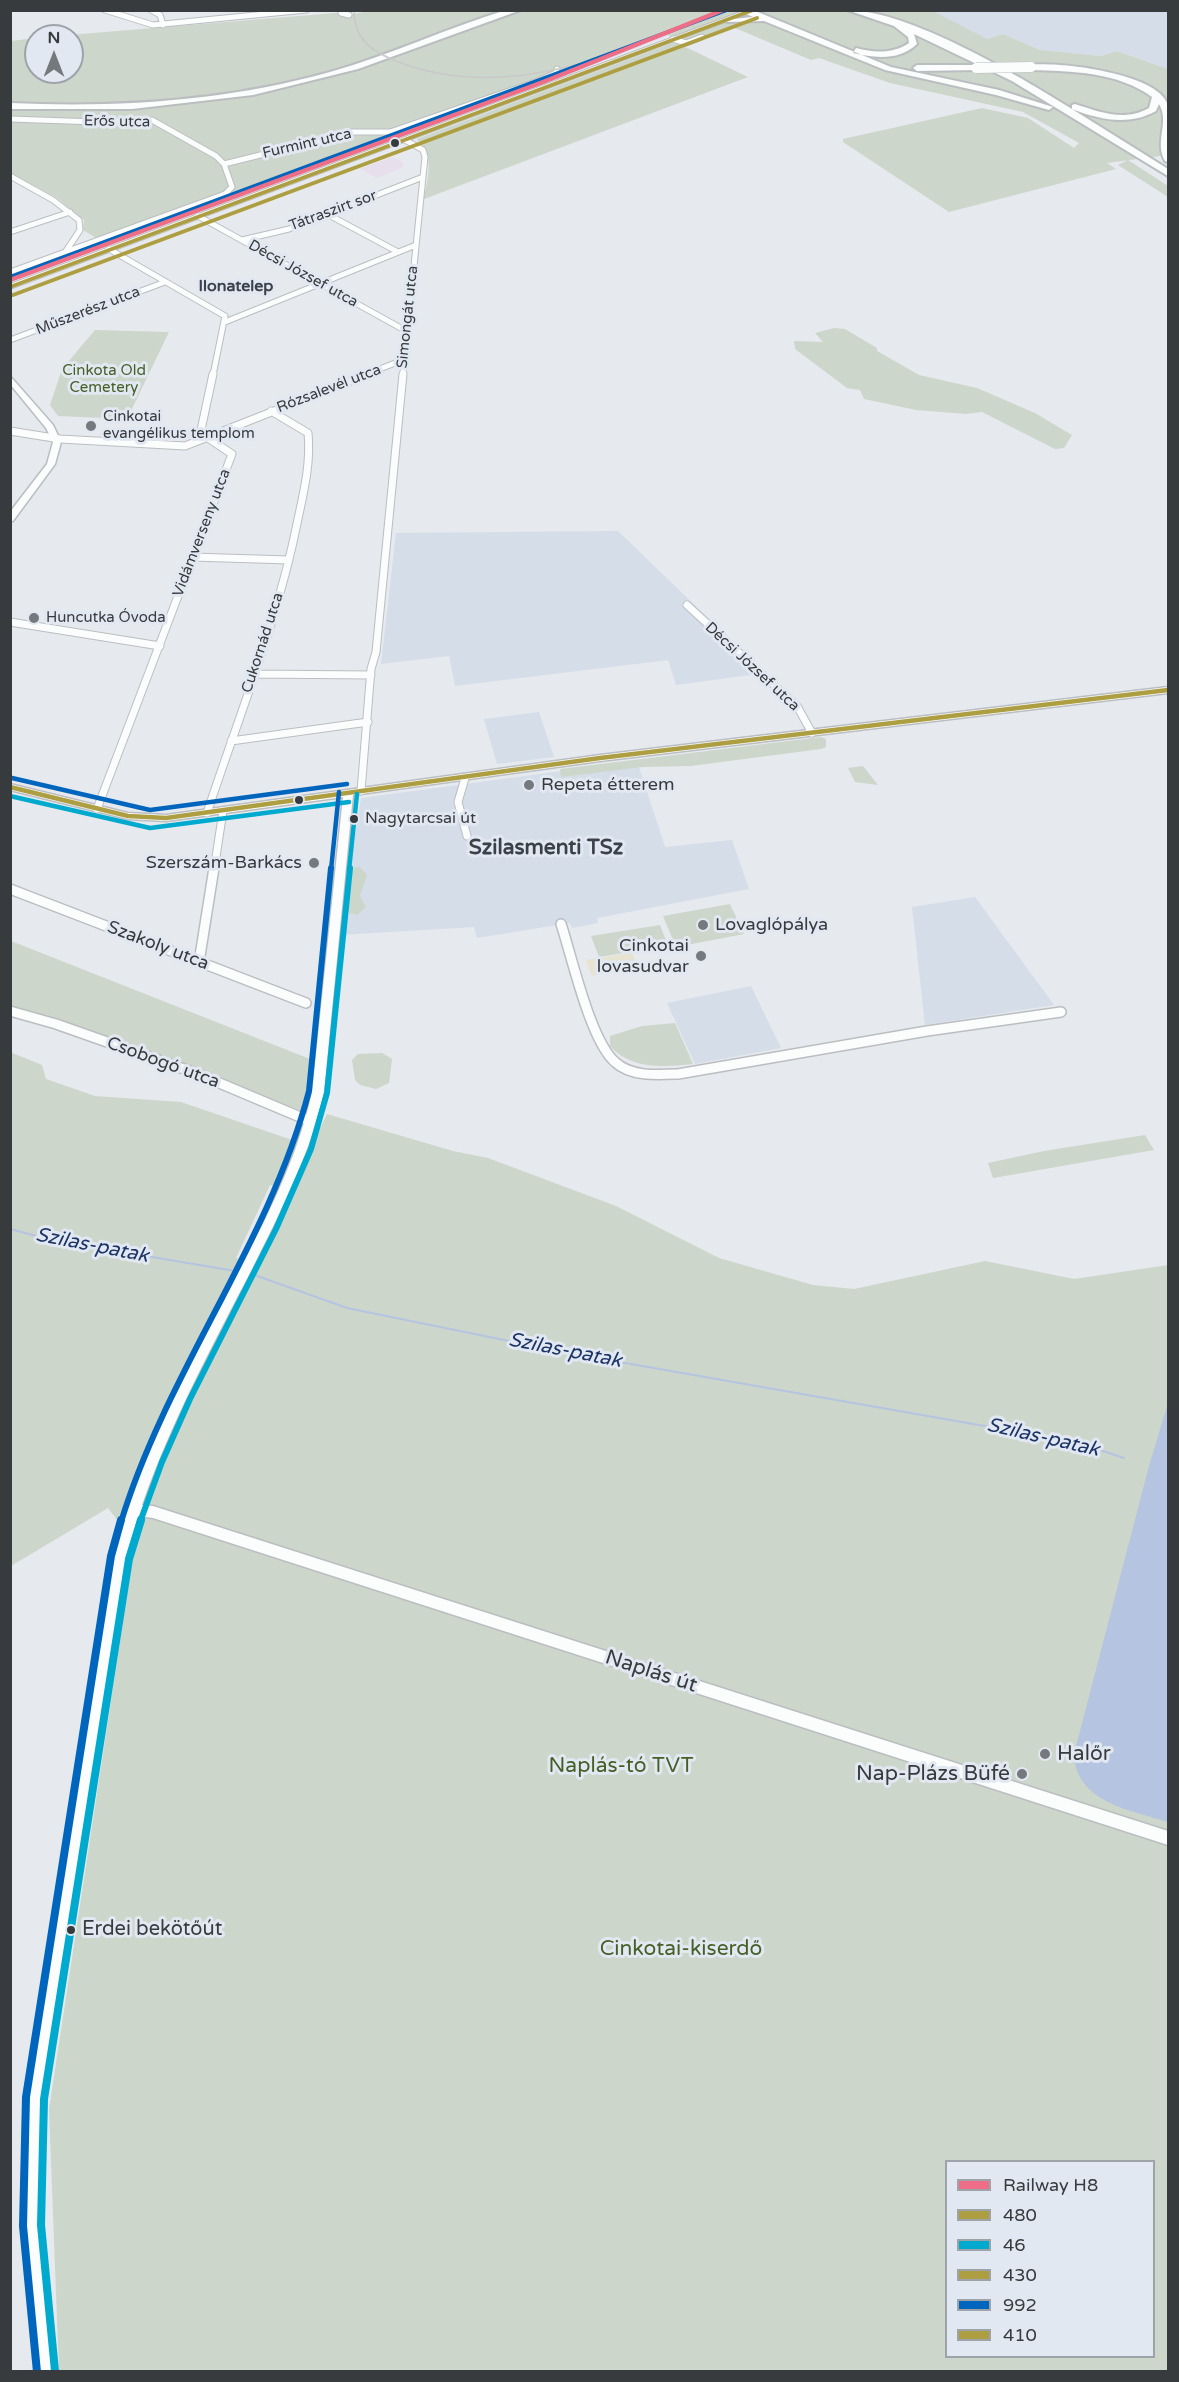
<!DOCTYPE html>
<html>
<head>
<meta charset="utf-8">
<style>
  body { margin:0 }
  #map { position:relative; width:1179px; height:2382px; overflow:hidden; background:#e6e9ee; font-family:"Varela Round",sans-serif }
  canvas { display:block }
  .frame { position:absolute; inset:0; border:12px solid #383b3e; pointer-events:none }
  .legend { position:absolute; left:945px; top:2160px; width:210px; height:198px; box-sizing:border-box; background:#e2e8f2; border:2px solid #9ea3aa; margin:0; padding:8px 10px; list-style:none; font-size:18px; color:#383b3e }
  .legend li { display:flex; align-items:center; gap:12px; height:30px }
  .legend b { width:30px; border:2px solid #9ea3aa }
  .north { position:absolute; left:24px; top:24px; width:60px; height:60px; box-sizing:border-box; background:#e2e8f2; border:2px solid #9ea3aa; border-radius:50%; rotate:0deg; font-size:16px; font-weight:700; line-height:24px; text-align:center; color:#383b3e }
  .north::after { content:''; display:block; margin:auto; width:21px; height:27px; background:#75787c; clip-path:polygon(50% 0,100% 100%,50% 72%,0 100%) }
</style>
</head>
<body>
<div id="map">
<canvas width="1179" height="2382"></canvas>
<div class="frame"></div>
<ul class="legend">
<li><b style="height:8px;background:#ed6e86"></b>Railway H8</li>
<li><b style="height:8px;background:#ad9f41"></b>480</li>
<li><b style="height:8px;background:#00a9ce"></b>46</li>
<li><b style="height:8px;background:#ad9f41"></b>430</li>
<li><b style="height:8px;background:#0065bd"></b>992</li>
<li><b style="height:8px;background:#ad9f41"></b>410</li>
</ul>
<div class="north">N</div>
</div>
<script>
const ctx = document.querySelector('canvas').getContext('2d');
ctx.lineJoin = 'round';
function fill(path, color) { ctx.fillStyle = color; ctx.fill(path, 'evenodd'); }
function trace(path, color, width, dash) { ctx.strokeStyle = color; ctx.lineWidth = width; ctx.lineCap = dash ? 'butt' : 'round'; ctx.setLineDash(dash || []); ctx.stroke(path); }
function label(font, color, halo, rows, align = 'center') {
  ctx.font = font + ' "Varela Round",sans-serif'; ctx.lineWidth = 6; ctx.setLineDash([]); ctx.textBaseline = 'middle'; ctx.strokeStyle = halo; ctx.fillStyle = color; for (const [text, x, y, turn = 0] of rows) {
    ctx.save(); ctx.translate(x, y); ctx.rotate((+turn || 0) * Math.PI / 180); ctx.textAlign = isNaN(turn) ? turn : align; if (halo) ctx.strokeText(text, 0, 0); ctx.fillText(text, 0, 0); ctx.restore();
  }
}
fill(new Path2D(`
  M392,157L404,163L402,168L377,178L360,169Z`), '#e7e0ec');
fill(new Path2D(`
  M717,11L681,30L550,82L107,244L103,242L560,69L588,62Z
  M931,11H1168V69L1117,51L1101,56L1040,50L1003,34L987,39Z
  M618,531L765,673L676,685L668,660L455,686L449,656L381,664L396,533Z
  M539,712L554,757L497,764L484,719Z
  M637,761L665,847L732,840L749,889L597,918L598,923L572,928L570,923L477,938L474,927L339,935L361,798Z
  M975,897L1054,1005L925,1025L912,907Z
  M751,986L781,1048L695,1064L667,1003Z`), '#d5dde8');
fill(new Path2D(`
  M374,10H931L987,39L1003,34L1040,50L1101,56L1117,51L1168,69V155L1107,163L1116,169L949,212L843,142V139L982,108L1028,118L1074,148L1079,143L1023,112L890,83L819,58L811,60L735,28L683,45L663,32L588,62L561,69L558,74L103,242L83,230L84,220L57,198L11,173V41L36,38V72H72V36H57L347,12L349,15Z
  M675,42L748,77L424,199C428,175 435,159 417,139Z
  M1128,160L1168,186V197L1118,165Z
  M834,328L845,329L877,348V351L919,375L977,388L1035,413L1072,435L1064,448L1055,449L982,412L966,414L916,410L864,399L860,390L847,388L795,349L794,341L823,342L815,333Z
  M95,330L169,332L127,419L58,416L50,405L62,369Z
  M821,737L826,739V747L821,749L691,766L642,767L561,777L560,769Z
  M863,766L878,785L855,782L848,768Z
  M360,867L367,875L360,896L366,907L357,915L343,911L349,868Z
  M730,904L744,934L676,947L663,916Z
  M660,925L668,946L599,957L591,936Z
  M11,941L315,1061L308,1113L24,1009L11,1010Z
  M675,1023L693,1064C663,1067 632,1070 610,1046V1036L642,1026Z
  M10,1052L42,1065L46,1079L95,1096L181,1102L298,1142L280,1187L270,1185L236,1258L256,1263L292,1188L310,1142L315,1139L327,1114L453,1151L488,1158L616,1206L719,1258L813,1285L854,1289L985,1261L1074,1279L1168,1265V2371H59L49,2109L135,1543L108,1508L11,1566ZM946,2162H1154V2356H946Z
  M382,1053L392,1059L389,1083L376,1089L360,1085L355,1080L352,1060L358,1054Z
  M1145,1135L1154,1150L993,1178L988,1163L1044,1151Z`), '#cdd6ca');
fill(new Path2D(`
  M632,953L638,967L592,976L586,960Z`), '#e7e3d1');
fill(new Path2D(`
  M1168,1403V1822C1131,1810 1076,1803 1074,1754L1149,1466Z`), '#b4c4e1');
trace(new Path2D(`
  M10,1229L51,1240L241,1272
  M249,1273L347,1308L568,1353L1076,1442L1124,1458`), '#b4c4e1', 2);
const streetFar2 = new Path2D(`
  M105,10L153,25L306,10
  M151,10L160,15L163,25
  M341,10V13L349,15
  M673,39L686,43L702,37
  M10,119L97,122L152,120L216,156L224,164L232,187L225,194L10,272
  M224,164L353,132H390L538,81L556,73L557,69
  M10,176L53,200L79,220L80,230L66,251
  M327,214L398,252
  M198,216L408,332
  M10,232L70,212
  M242,240L289,229L423,177
  M109,249L225,316L213,375
  M225,322L416,245
  M10,340L165,282
  M364,375L403,360
  M403,375L425,157L423,150L405,140`);
const streetFar1 = new Path2D(`
  M10,431L60,439L185,446L368,374
  M192,557L289,560
  M687,605L797,706L812,733
  M10,622L160,646
  M253,674L371,675
  M231,741L368,722
  M465,778L458,802L467,836
  M361,791L371,669L376,652L403,374
  M97,809L232,454L202,434L201,430L213,374
  M207,813C239,716 278,620 298,519C304,491 311,462 308,433L271,411
  M214,870L223,811`);
const street = new Path2D(`
  M10,889L306,1003
  M561,924C572,957 590,1040 615,1062C631,1077 658,1075 678,1074L927,1031L1061,1012
  M199,962L214,868
  M10,1011L56,1024L198,1074L312,1122`);
const secondary = new Path2D(`
  M10,376L53,425L61,442L55,464L13,521H10V512L47,464L53,442L46,428L10,384Z
  M1168,687V693L600,761L353,795L324,1092C310,1155 281,1211 252,1269C212,1346 171,1422 142,1505L153,1506L1168,1831V1845L153,1518L138,1516L127,1557L43,2098L41,2225L55,2372H37L23,2225L27,2098L113,1557C117,1541 121,1524 126,1509C149,1444 180,1382 212,1322C250,1248 294,1174 312,1092L343,797L166,821L128,819L10,790V784L128,813L166,815L600,755Z`);
const primary = new Path2D(`
  M746,10H757L10,289V284Z`);
const highway = new Path2D(`
  M506,10H521L358,69L253,95L132,109H10V103C118,108 226,101 330,72C390,55 447,28 506,10Z
  M746,10H753L891,67L999,90L1053,107L1049,110L996,95L885,70L764,21L727,22L723,20L753,17L746,14Z
  M847,10C909,10 1019,76 1072,109V105L1075,104C1100,112 1124,122 1149,108L1152,97C1118,72 1071,71 1031,70L1028,69V65C1056,61 1161,73 1168,106C1172,122 1168,145 1168,162L1165,161C1154,142 1170,122 1159,104L1156,111C1129,126 1100,120 1072,109L1168,169V176L1012,81L914,34L917,44C900,61 874,58 853,53L856,48C874,53 893,54 909,43L908,37L894,26Z
  M976,65L980,68L979,70L917,71L913,68L917,65Z`);
trace(streetFar2, '#bbbec1', 7);
trace(streetFar1, '#bbbec1', 9);
trace(street, '#bbbec1', 12);
trace(secondary, '#bbbec1', 3);
trace(primary, '#bbbec1', 2);
trace(highway, '#bbbec1', 4);
trace(streetFar2, '#fbfcfc', 5);
trace(streetFar1, '#fbfcfc', 7);
trace(street, '#fbfcfc', 9);
fill(secondary, '#fbfcfc');
fill(primary, '#fbfcfc');
fill(highway, '#fbfcfc');
trace(new Path2D(`
  M354,10C354,41 374,53 401,63C466,87 535,78 600,58`), '#c8c9ca', 1.5);
const highwayBridge = new Path2D(`
  M976,68L1031,67`);
trace(highwayBridge, '#bbbec1', 11, []);
trace(highwayBridge, '#fbfcfc', 10);
trace(new Path2D(`
  M10,787L128,816L166,818L600,758L1168,690`), '#ad9f41', 4.5);
trace(new Path2D(`
  M10,796L150,828L349,802
  M349,870L357,794`), '#00a9ce', 4.5);
trace(new Path2D(`
  M140,1522L162,1462L190,1399L276,1229L311,1149L327,1093L350,868`), '#00a9ce', 6);
trace(new Path2D(`
  M55,2371L41,2225L44,2099L129,1559L141,1520`), '#00a9ce', 8);
trace(new Path2D(`
  M10,287L753,10`), '#ad9f41', 4);
trace(new Path2D(`
  M10,277L727,10`), '#0065bd', 4);
trace(new Path2D(`
  M12,778L150,810L347,784
  M331,870L339,792`), '#0065bd', 4.5);
trace(new Path2D(`
  M121,1522C167,1371 269,1244 309,1091L331,868`), '#0065bd', 6);
trace(new Path2D(`
  M37,2372L23,2226L26,2097L111,1556L121,1520`), '#0065bd', 8);
trace(new Path2D(`
  M13,295L757,18`), '#ad9f41', 4);
trace(new Path2D(`
  M10,280L543,82L723,10`), '#ed6e86', 4.5);
for (const [x, y, r, color] of [
  [395,143,5,"#383b3e"],
  [91,426,6,"#75787c"],
  [34,618,6,"#75787c"],
  [529,785,6,"#75787c"],
  [299,800,5,"#383b3e"],
  [354,819,5,"#383b3e"],
  [314,863,6,"#75787c"],
  [703,925,6,"#75787c"],
  [701,956,6,"#75787c"],
  [1045,1754,6,"#75787c"],
  [1022,1774,6,"#75787c"],
  [71,1930,5,"#383b3e"]
]) { const dot = new Path2D(); dot.arc(x, y, r, 0, 2 * Math.PI); ctx.fillStyle = color; ctx.fill(dot); trace(dot, '#e2e8f2', 2); }
label('15px', '#383b3e', '#e2e8f2', [
  ["Erős utca",117,122,1],
  ["Furmint utca",307,144,-13],
  ["Tátraszirt sor",333,211,-20],
  ["Décsi József utca",303,274,29],
  ["Műszerész utca",88,311,-21],
  ["Simongát utca",408,317,-84],
  ["Rózsalevél utca",329,389,-21],
  ["Vidámverseny utca",202,533,-69],
  ["Cukornád utca",263,643,-72],
  ["Décsi József utca",752,667,43]
]);
label('15px', '#456025', '#e2e8f2', [
  ["Cinkota Old",104,371],
  ["Cemetery",104,388]
]);
label('15px', '#383b3e', '#e2e8f2', [
  ["Cinkotai",103,417],
  ["evangélikus templom",103,434],
  ["Huncutka Óvoda",46,618]
], 'left');
label('bold 16px', '#3c4149', '#e2e8f2', [
  ["Ilonatelep",236,287]
]);
label('16px', '#383b3e', '#e2e8f2', [
  ["Nagytarcsai út",365,819]
], 'left');
label('18px', '#383b3e', '#e2e8f2', [
  ["Repeta étterem",541,785],
  ["Szerszám-Barkács",302,863,"right"],
  ["Lovaglópálya",715,925],
  ["Cinkotai",689,946,"right"],
  ["lovasudvar",689,967,"right"]
], 'left');
label('18px', '#383b3e', '#e2e8f2', [
  ["Szakoly utca",158,946,21],
  ["Csobogó utca",163,1063,20]
]);
label('italic 20px', '#1c3566', '#e2e8f2', [
  ["Szilas-patak",92,1246,11],
  ["Szilas-patak",565,1351,11],
  ["Szilas-patak",1043,1438,13]
]);
label('20px', '#383b3e', '#e2e8f2', [
  ["Erdei bekötőút",82,1930]
], 'left');
label('bold 21px', '#3c4149', '#e2e8f2', [
  ["Szilasmenti TSz",546,848]
]);
label('21px', '#383b3e', '#e2e8f2', [
  ["Naplás út",651,1672,18]
]);
label('21px', '#383b3e', '#e2e8f2', [
  ["Halőr",1057,1754],
  ["Nap-Plázs Büfé",1010,1774,"right"]
], 'left');
label('21px', '#456025', '#e2e8f2', [
  ["Naplás-tó TVT",621,1766],
  ["Cinkotai-kiserdő",681,1949]
]);
</script>
</body>
</html>
